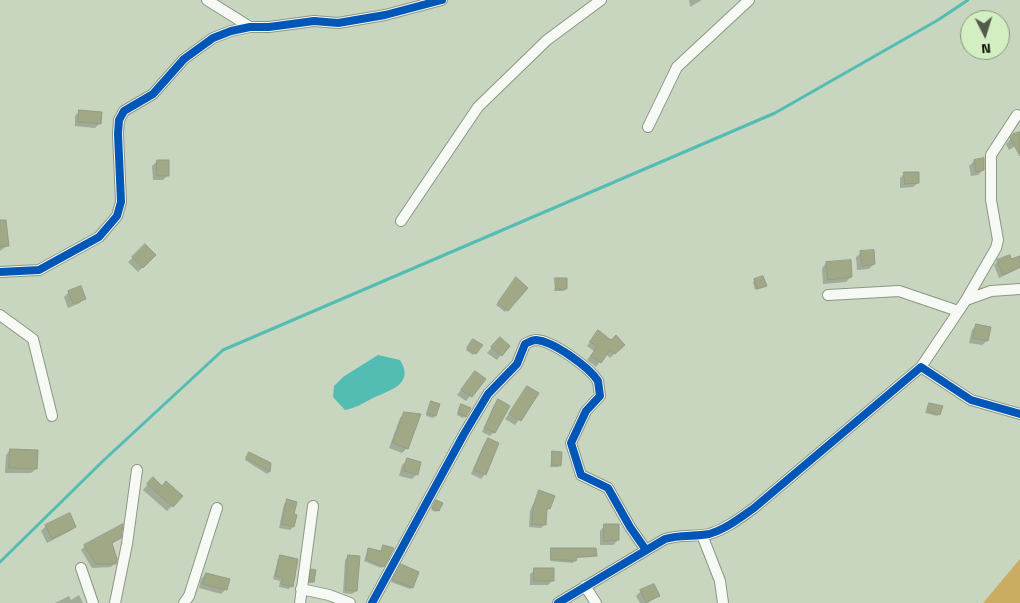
<!DOCTYPE html>
<html>
<head>
<meta charset="utf-8">
<style>
  body { margin:0 }
  #map { position:relative; width:1020px; height:603px; overflow:hidden; background:#c8d6bf; font-family:"Titillium Web",sans-serif }
  canvas { display:block }
  .north { position:absolute; left:960px; top:10px; width:50px; height:50px; box-sizing:border-box; background:#d3eec1; border:1px solid #859877; border-radius:50%; rotate:175deg; font-size:14px; font-weight:700; line-height:20px; text-align:center; color:#101809 }
  .north::after { content:''; display:block; margin:auto; width:18px; height:22px; background:#505a49; clip-path:polygon(50% 0,100% 100%,50% 72%,0 100%) }
</style>
</head>
<body>
<div id="map">
<canvas width="1020" height="603"></canvas>
<div class="north">N</div>
</div>
<script>
const ctx = document.querySelector('canvas').getContext('2d');
ctx.lineJoin = 'round';
function fill(path, color) { ctx.fillStyle = color; ctx.fill(path, 'evenodd'); }
function trace(path, color, width, dash) { ctx.strokeStyle = color; ctx.lineWidth = width; ctx.lineCap = dash ? 'butt' : 'round'; ctx.setLineDash(dash || []); ctx.stroke(path); }
fill(new Path2D(`
  M1020,559V603H983Z`), '#cbac63');
fill(new Path2D(`
  M378,355L400,360C416,385 387,391 371,399C362,404 355,408 345,410L333,397L334,386L343,377Z`), '#53bcb3');
fill(new Path2D(`
  M689,0H702L690,7Z
  M79,112L100,123L95,128L75,126V116Z
  M1020,133V143L1009,150L1006,144L1014,135Z
  M157,161L168,175L163,180H153L152,166Z
  M974,161L983,170L978,175L971,176L969,166Z
  M905,173L918,183L913,187L900,188V178Z
  M0,233L8,245L0,251Z
  M145,246L155,255L138,272L128,262Z
  M861,253L874,264L869,269L857,270L856,257Z
  M1020,257V268L999,278L994,265L998,261H1011Z
  M826,263L851,277L846,282L823,284L822,268Z
  M556,280L566,289L564,291H554Z
  M755,280L765,285L755,290L753,282Z
  M514,281L526,288L505,312L496,305Z
  M69,292L84,298L80,303L68,308L64,297Z
  M977,325L987,341L982,345L969,343L972,330Z
  M594,336L611,341L623,345L610,358L606,354L596,367L587,360L594,351L587,346Z
  M472,342L475,353L473,355L466,350Z
  M495,344L508,346L497,360L487,353Z
  M471,377L484,379L466,401L457,395Z
  M528,388L537,394L515,425L505,419Z
  M499,401L494,432L490,436L482,432L494,405Z
  M431,402L435,416L433,418L426,416Z
  M929,404L939,414L937,416L925,413Z
  M462,406L465,416L463,418L457,415Z
  M405,413L407,448L402,453L389,448L400,418Z
  M488,440L485,474L481,479L471,474L484,444Z
  M10,450L36,469L31,473H5L6,455Z
  M553,453L560,465L558,467H550Z
  M249,454L270,464L269,472L267,474L245,460Z
  M407,460L417,474L412,479L399,476L402,465Z
  M148,484L172,506L167,511L143,490Z
  M539,492L549,508L546,512L545,524L541,528L529,527L530,511Z
  M287,501L293,527L290,530L279,528L284,504Z
  M436,501L438,510L436,512L431,510Z
  M46,526L75,527L70,531L47,543L41,531Z
  M604,526L618,540L613,545H600V531Z
  M120,538L111,544L115,563L111,567L92,568L81,550L85,546Z
  M383,547V566L381,568L364,561L368,550L380,552Z
  M552,549L595,555L593,557L575,558L573,563L550,561Z
  M281,556L297,560L295,579L289,589L279,587L280,581L273,579L278,559Z
  M349,556L356,591L352,594L343,593L345,560Z
  M399,568L412,587L410,589L391,582Z
  M535,570L553,580L548,585H530V574Z
  M312,571L313,582L308,583L310,573Z
  M206,574L226,589L221,594L199,588L201,579Z
  M641,591L658,596L648,603H640L636,596Z
  M79,595L83,603H55L69,596L71,600Z`), '#0003');
trace(new Path2D(`
  M0,562L104,460L223,350L775,113L938,20L968,0`), '#53bcb3', 3);
const building = new Path2D(`
  M79,110L102,112L101,124L78,122Z
  M1020,132V156L1010,138L1013,134Z
  M984,158V170L976,172L974,160Z
  M157,160H169V176H157Z
  M904,172H919V183L905,184Z
  M0,220H6L9,246L0,247Z
  M145,244L156,255L143,268L132,257Z
  M874,250L875,264L862,266L860,251Z
  M1010,255L1011,259L1020,256V267L1003,275L997,260Z
  M851,260L852,277L828,280L826,262Z
  M763,276L767,286L757,289L754,279Z
  M516,277L528,288L508,311L498,303Z
  M555,278H567V289H556Z
  M81,286L86,299L73,304L68,291Z
  M976,324L991,327L988,341L973,338Z
  M598,330L611,340L616,335L625,345L615,354L610,350L601,363L591,356L597,346L590,342Z
  M500,337L510,346L502,356L491,347Z
  M473,339L483,345L476,354L467,348Z
  M475,371L486,379L472,397L461,390Z
  M527,386L539,393L521,421L509,414Z
  M498,399L510,406L495,433L485,428Z
  M431,401L440,404L436,416L427,414Z
  M929,403L943,406L940,415L927,411Z
  M461,404L471,408L466,417L458,413Z
  M404,412L421,414L408,449L393,443Z
  M488,438L499,443L486,475L474,470Z
  M10,449L38,450L37,469L9,468Z
  M552,451L562,452L561,466L552,465Z
  M249,452L271,463L270,472L246,458Z
  M407,458L421,462L418,475L404,471Z
  M153,477L162,486L166,481L183,496L173,507L147,484Z
  M539,490L555,496L550,509L547,508L546,525L532,524L533,507Z
  M287,499L297,502L294,514L297,515L294,527L282,524Z
  M436,500L443,503L439,511L432,508Z
  M70,513L76,527L52,539L45,525Z
  M123,524L121,538L112,543L117,559L116,564H96L84,545Z
  M604,524H619V540L604,541Z
  M383,545L394,548L384,567L366,559L368,548L381,551Z
  M551,548H596L597,556L577,557L576,561L551,559Z
  M280,555L298,559L293,587L281,584L283,578L276,576Z
  M348,555L360,556L357,591L346,590Z
  M401,564L419,572L413,588L392,580Z
  M534,568H554V581H534Z
  M311,569L316,570L314,582H310Z
  M206,573L230,579L227,590L203,584Z
  M654,584L660,596L646,602L640,590Z`);
fill(building, '#a0a886');
trace(building, '#949b88', 1);
const street = new Path2D(`
  M207,0L250,27
  M648,127L677,67L749,0
  M401,221L478,107L547,40L601,0
  M0,272L39,270L99,237L117,216L121,202L118,134L119,120L124,111L153,94L184,59L213,38L231,31L250,27H269L314,21L338,23L385,15L442,0
  M828,295L899,291L958,311
  M966,300L996,248L998,240L991,200V155L1017,115
  M0,315L33,339L52,416
  M921,367L966,300L991,291L1020,289
  M702,535L720,581L723,603
  M81,568L93,603
  M585,586L596,603
  M301,589L329,595L350,603
  M115,603L127,544L137,470
  M184,603L189,596L217,508
  M300,603L313,506
  M372,603L464,434L488,394L517,364L525,344C529,342 532,340 536,340C553,341 589,367 598,381L600,396L586,411L571,443L581,475L608,488L630,527L646,550
  M558,603L665,539C680,534 695,537 709,534C726,529 740,518 754,508L921,367L971,400L1020,414`);
trace(street, '#8c9685', 12);
trace(street, '#f7f9f5', 10);
trace(new Path2D(`
  M0,272L39,270L99,237L117,216L121,202L118,134L119,120L124,111L153,94L184,59L213,38L231,31L250,27H269L314,21L338,23L385,15L442,0
  M372,603L464,434L488,394L517,364L525,344C529,342 532,340 536,340C553,341 589,367 598,381L600,396L586,411L571,443L581,475L608,488L630,527L646,550
  M558,603L665,539C680,534 695,537 709,534C726,529 740,518 754,508L921,367L971,400L1020,414`), '#0057b8', 8);
</script>
</body>
</html>
